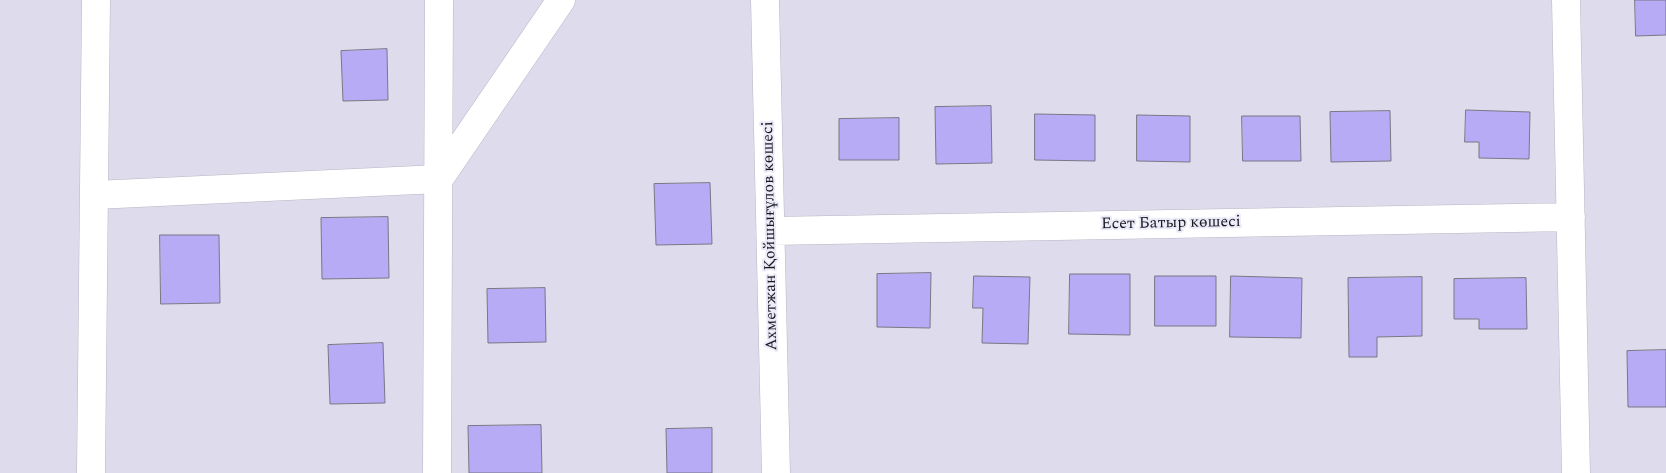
<!DOCTYPE html>
<html>
<head>
<meta charset="utf-8">
<style>
  body { margin:0 }
  canvas { display:block; background:#dedcec }
</style>
</head>
<body>
<canvas width="1666" height="473"></canvas>
<script>
const ctx = document.querySelector('canvas').getContext('2d');
ctx.lineJoin = 'round';
function fill(path, color) { ctx.fillStyle = color; ctx.fill(path, 'evenodd'); }
function trace(path, color, width, dash) { ctx.strokeStyle = color; ctx.lineWidth = width; ctx.lineCap = dash ? 'butt' : 'round'; ctx.setLineDash(dash || []); ctx.stroke(path); }
function label(font, color, halo, rows, align = 'center') {
  ctx.font = font + ' Spectral,serif'; ctx.lineWidth = 4; ctx.setLineDash([]); ctx.textBaseline = 'middle'; ctx.strokeStyle = halo; ctx.fillStyle = color; for (const [text, x, y, turn = 0] of rows) {
    ctx.save(); ctx.translate(x, y); ctx.rotate((+turn || 0) * Math.PI / 180); ctx.textAlign = isNaN(turn) ? turn : align; if (halo) ctx.strokeText(text, 0, 0); ctx.fillText(text, 0, 0); ctx.restore();
  }
}
const building = new Path2D(`
  M1635,0H1666V35L1636,36Z
  M387,49L388,100L343,101L341,51Z
  M991,106L992,163L936,164L935,107Z
  M1466,110L1530,112L1529,159L1479,158V142H1465Z
  M1390,111L1391,161L1331,162L1330,112Z
  M1035,114L1095,115V161L1035,160Z
  M1137,115L1190,116V162L1137,161Z
  M1242,116H1300L1301,161H1243Z
  M899,118V160H839V119Z
  M710,183L712,244L656,245L654,184Z
  M388,217L389,278L322,279L321,218Z
  M160,235H219L220,303L161,304Z
  M931,273L930,328L877,327V274Z
  M1070,274H1130V335L1069,334Z
  M974,276L1030,277L1028,344L982,343L983,308H973Z
  M1155,276H1216V326H1155Z
  M1231,276L1302,278L1301,338L1230,337Z
  M1422,277V336L1377,337V357H1349L1348,278Z
  M1526,278L1527,329H1479V319H1454V279Z
  M545,288L546,342L488,343L487,289Z
  M383,343L385,403L330,404L328,345Z
  M1666,350V407H1628L1627,351Z
  M541,425L542,473H469L468,426Z
  M712,428V473H667L666,429Z`);
fill(building, '#b7abf5');
trace(building, '#797785', 1);
const street = new Path2D(`
  M765,0L776,473
  M1566,0L1576,473
  M95,195L439,179L561,0
  M771,231L1571,217
  M91,473L96,0
  M437,473L439,0`);
trace(street, '#b7b5c4', 29);
trace(street, '#fff', 28);
label('16px', '#19181d', '#ebeaf9', [
  ["Есет Батыр көшесі",1171,224,-1],
  ["Ахметжан Қойшығұлов көшесі",771,236,-91]
]);
</script>
</body>
</html>
